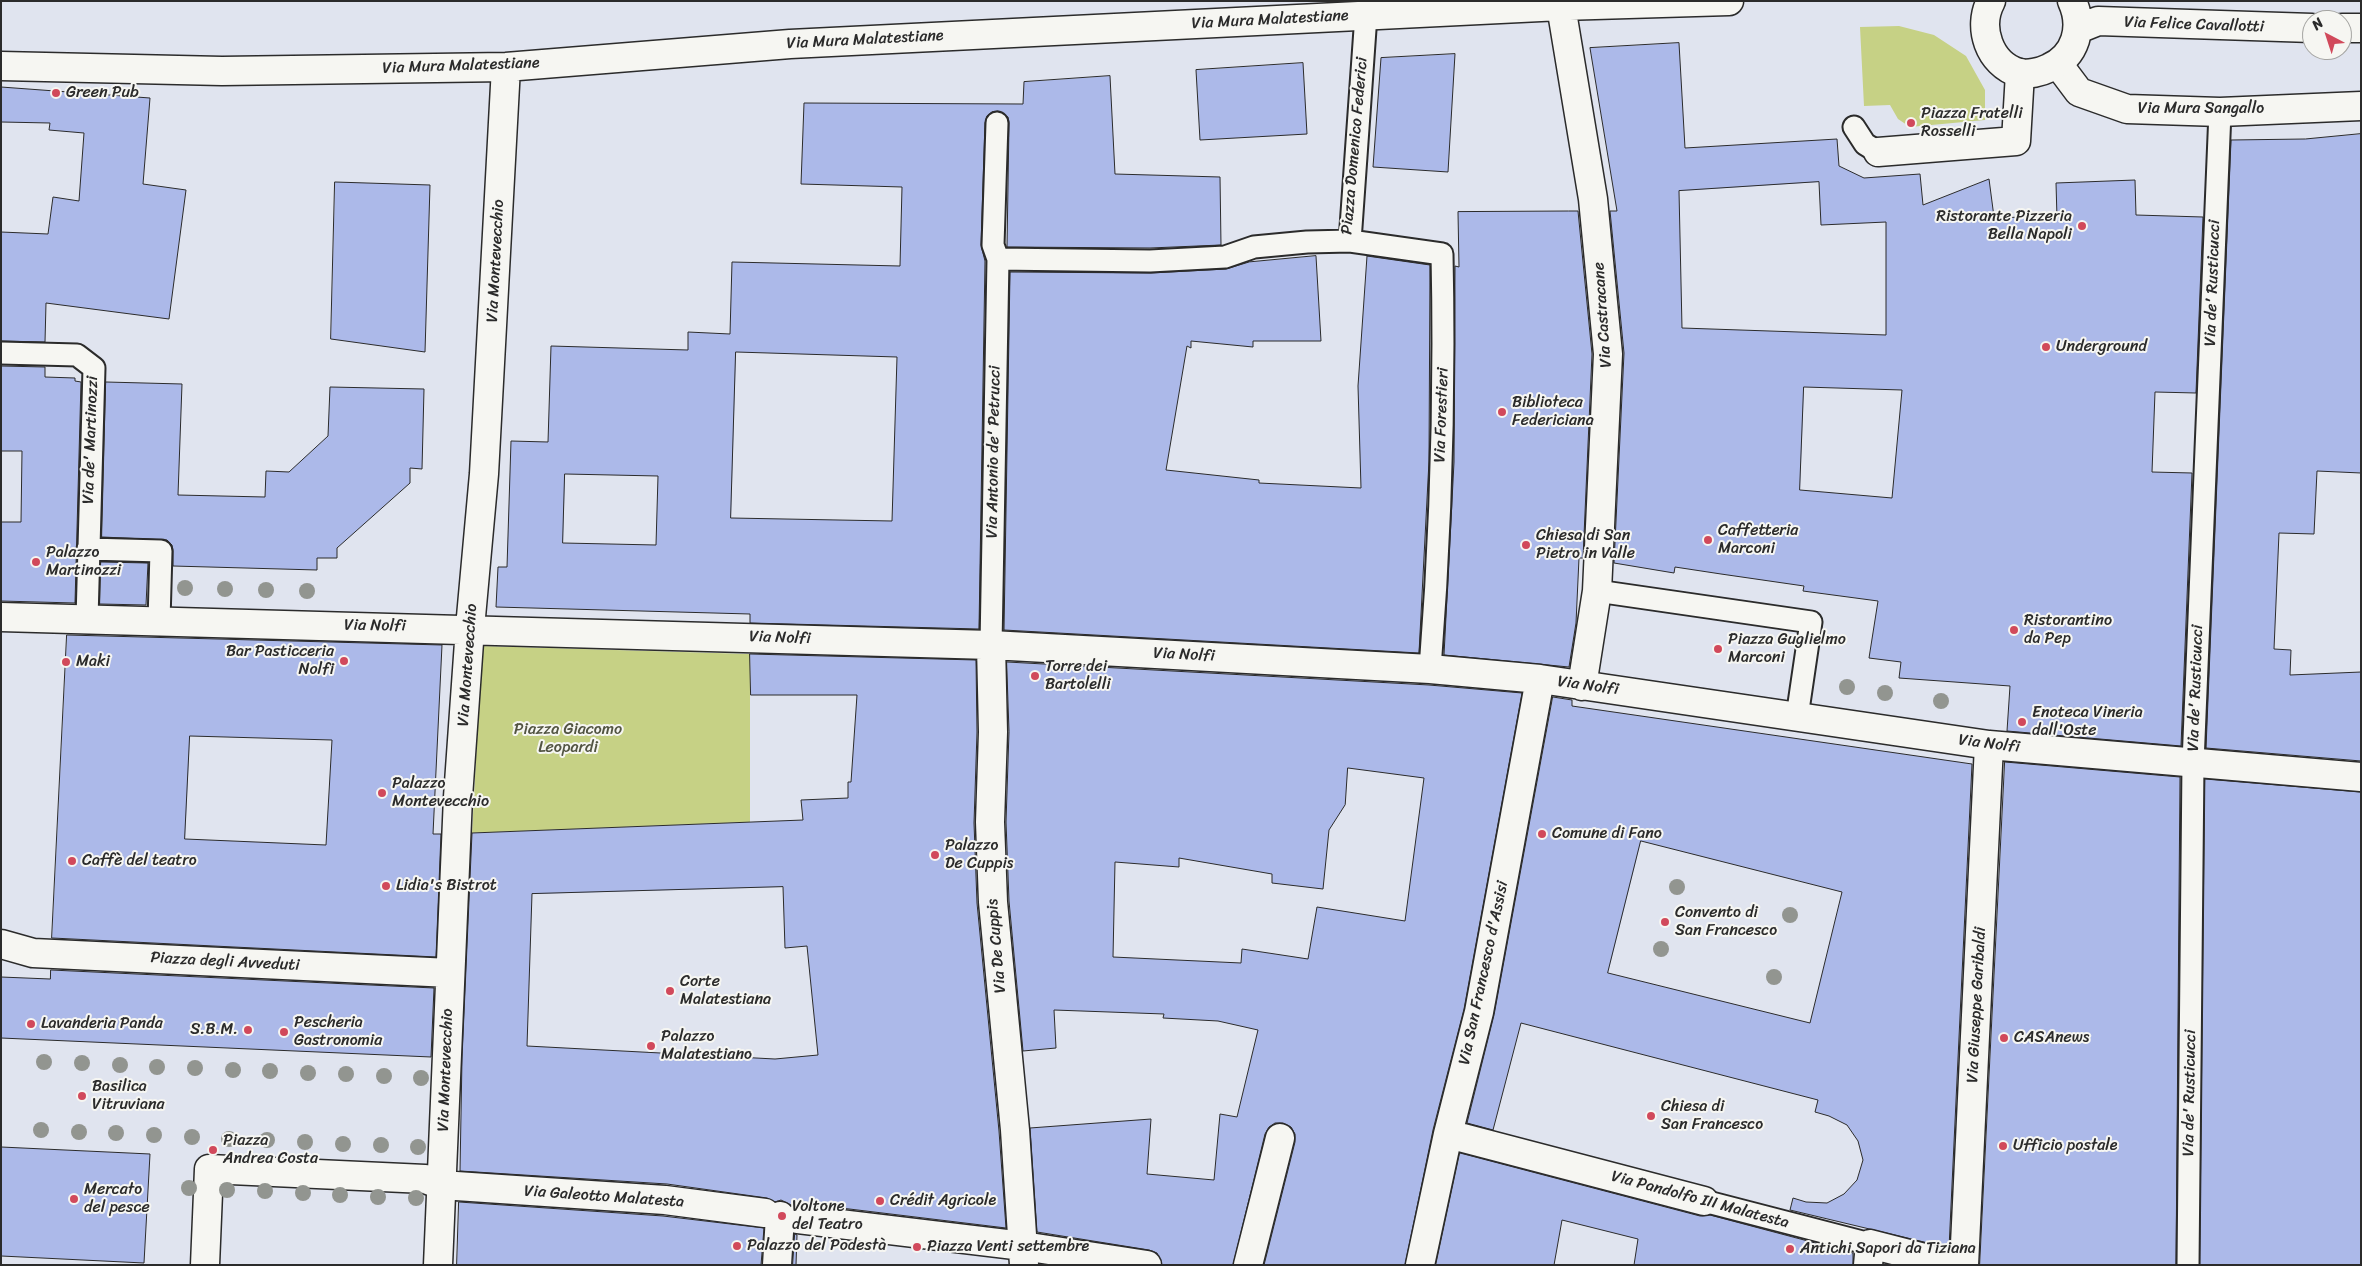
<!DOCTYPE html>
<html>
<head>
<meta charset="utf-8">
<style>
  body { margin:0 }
  #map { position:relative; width:2362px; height:1266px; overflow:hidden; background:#e0e4ef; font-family:Sriracha,sans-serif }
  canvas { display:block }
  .frame { position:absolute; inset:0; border:2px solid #2b2b2b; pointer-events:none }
  .north { position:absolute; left:2302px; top:10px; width:50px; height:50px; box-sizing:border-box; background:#f6f6f2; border:1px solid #a5a5a2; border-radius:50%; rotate:320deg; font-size:14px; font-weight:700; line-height:20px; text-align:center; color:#2b2b2b }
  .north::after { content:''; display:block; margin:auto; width:18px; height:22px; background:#d1495b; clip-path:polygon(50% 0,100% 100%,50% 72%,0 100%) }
</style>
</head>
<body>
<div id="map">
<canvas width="2362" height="1266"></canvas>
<div class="frame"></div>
<div class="north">N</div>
</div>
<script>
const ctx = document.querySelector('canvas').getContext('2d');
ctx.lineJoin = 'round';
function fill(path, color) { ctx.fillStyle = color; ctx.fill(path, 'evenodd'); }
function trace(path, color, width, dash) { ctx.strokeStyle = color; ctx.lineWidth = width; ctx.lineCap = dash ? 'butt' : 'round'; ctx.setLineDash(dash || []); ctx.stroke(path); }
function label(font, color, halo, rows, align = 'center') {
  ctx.font = font + ' Sriracha,sans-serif'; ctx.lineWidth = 4; ctx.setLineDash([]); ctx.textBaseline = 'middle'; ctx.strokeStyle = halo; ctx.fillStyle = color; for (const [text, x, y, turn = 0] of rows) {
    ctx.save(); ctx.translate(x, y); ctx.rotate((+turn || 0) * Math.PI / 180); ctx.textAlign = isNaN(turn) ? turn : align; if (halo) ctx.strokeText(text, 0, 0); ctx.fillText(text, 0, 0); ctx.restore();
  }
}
fill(new Path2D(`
  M1899,26L1934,35L1966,56L1985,90V120L1910,127L1898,119L1890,105L1864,106L1860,27Z
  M482,646L750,654V822L472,833Z`), '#c6d185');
const building = new Path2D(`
  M1679,43L1685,148L1837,139L1839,166L1864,178L1920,174L1923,205L1989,179L1994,217L2057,218L2056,183L2135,180L2136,215L2203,217L2196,393L2155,392L2152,472L2192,473L2181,746L2007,731L2010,686L1899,678L1901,662L1869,658L1878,601L1803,591L1804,586L1721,574L1675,567L1674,573L1614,563L1624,353L1610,211H1617L1590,48ZM1819,182L1821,225L1886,222V335L1682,328L1679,191ZM1804,387L1902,390L1892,498L1800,490Z
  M1455,54L1448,172L1373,167L1381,58Z
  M1303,63L1307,134L1200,140L1196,70Z
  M1110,76L1115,174L1220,177L1221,245L1150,248L1007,247L1009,123L1008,117L998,111L992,112L987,116L985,123L981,245L985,261L979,629L750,623V614L496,607L498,567H507L511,441L548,442L551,346L688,350V332L730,334L732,262L900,266L902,187L801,184L804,103L1023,104L1024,82ZM736,352L897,357L892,521L731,518ZM565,474L658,476L656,545L563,543Z
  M1,87L150,98L143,184L186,190L169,319L46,303L45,342L1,341V232L48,234L53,197L79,201L84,133L49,130L50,123L1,122Z
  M2361,134V473L2317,471L2314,534L2279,533L2274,649L2291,650L2290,675L2361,672V761L2206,748L2231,140L2305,139Z
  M335,182L430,185L425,352L331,339Z
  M1569,211H1578L1592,354L1583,558H1579L1576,623L1569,667L1444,655L1454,462L1455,266L1459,267L1458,212Z
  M1316,256L1321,341H1253V347L1191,341V348L1187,346L1166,470L1259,480V483L1361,488L1358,386L1367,256L1430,265L1429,461L1419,653L1004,630L1010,272L1151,273L1226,269L1249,262Z
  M1,366L45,367V377L75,378V381L81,382L75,603L1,601V522H21L22,451H1Z
  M106,382L182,384L178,495L265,497L266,471L289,472L328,436L330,387L424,389L422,469L410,468V483L337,548V558H317V570L173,566V551L172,545L167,540L102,537Z
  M101,562L148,563L146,605L100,604Z
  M67,635L442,645L433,834H441L436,957L52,938ZM190,736L332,740L326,845L185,839Z
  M750,654L976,660L977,732L974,823L977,903L999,1131L1006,1228L800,1203L791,1205L781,1200L775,1202L767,1198L667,1184L460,1171L462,1058L472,833L803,820L801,800L848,798V782H851L857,695H751ZM783,887L785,948L807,946L818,1055L775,1059L527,1046L532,894Z
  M1007,662L1429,685L1522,693L1464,1009L1433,1130L1405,1265H1264L1295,1142V1134L1291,1127L1283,1123H1275L1269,1127L1265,1134L1233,1265H1162L1157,1253L1149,1250L1037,1232L1030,1128L1151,1119L1147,1174L1214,1180L1220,1114L1237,1117L1258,1030L1218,1021L1163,1018L1164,1014L1054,1010L1056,1048L1023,1051L1009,901L1006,822L1009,732ZM1348,768L1424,778L1405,921L1317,907L1308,959L1242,949L1241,963L1113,957L1115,862L1179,867V858L1272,874V883L1323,889L1329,830L1345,805Z
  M1553,697L1572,700V706L1972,764L1949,1248L1790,1210L1793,1198L1806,1202L1827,1203L1844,1194L1857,1180L1863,1160L1858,1141L1847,1125L1829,1116L1815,1112L1818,1100L1521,1023L1493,1130L1467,1123L1494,1015ZM1641,841L1842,892L1810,1023L1608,973Z
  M2005,762L2180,777L2176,1265H1980Z
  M2205,779L2361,792V1265H2200Z
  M51,970L434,988L431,1057L1,1038V977L50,979Z
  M1,1147L150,1154L144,1263L1,1256Z
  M1460,1153L1700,1216L1710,1215L1853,1253V1265H1634L1638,1239L1562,1220L1554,1265H1436Z
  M459,1202L663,1216L764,1228L761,1265H457Z
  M795,1234L797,1235L796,1265H793Z`);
fill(building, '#acb9e9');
trace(building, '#2b2b2b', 1);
const lane = new Path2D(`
  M1854,127L1865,144L1878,152
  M1350,241L1442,254C1445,392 1441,531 1430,669
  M998,259L1150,261L1225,257L1254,247L1307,242L1350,241L1366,15
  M1,353L77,355L94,368L87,619
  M88,549L161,551L159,621
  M1597,591L1811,622L1797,717
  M991,645L998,259L993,245L997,123
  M1704,1201L1870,1244
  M2188,1265L2193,763L2220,112`);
const street = new Path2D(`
  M1561,6L1593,199L1608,354L1597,591L1582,686
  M2058,64L2079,92L2127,109L2220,112L2361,106
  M1,66L222,71L506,67L790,44L1561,6L1729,1
  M1878,152L2016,141L2020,73
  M1,617L991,645L1430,669L1540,679L1989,745L2361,777
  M991,645L993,732L990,822L993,902L1015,1130L1024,1265
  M1,944L33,953L450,973
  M1448,1134L1704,1201
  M798,1219L1023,1246L1147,1265
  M205,1265L209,1169L425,1179L441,1185L665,1200L765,1213
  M438,1265L458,797L470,628L484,474L506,67
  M777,1265L780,1216
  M1248,1265L1280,1138
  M1420,1265L1448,1134L1479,1012L1540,679
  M1868,1265L1870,1244L1952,1265
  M1964,1265L1989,745`);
const secondary = new Path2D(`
  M1991,1C1977,27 1989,64 2019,73C2028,75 2041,72 2049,68C2076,56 2084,27 2072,1
  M2342,28H2361
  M2078,29L2098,21L2312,28`);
trace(lane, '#2b2b2b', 25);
trace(street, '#2b2b2b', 31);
trace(secondary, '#2b2b2b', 31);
trace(lane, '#f6f6f2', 21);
trace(street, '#f6f6f2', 28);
trace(secondary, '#f6f6f2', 28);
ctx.fillStyle = '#929590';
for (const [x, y] of [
  [185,588],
  [225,589],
  [266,590],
  [307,591],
  [1847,687],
  [1885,693],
  [1941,701],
  [1677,887],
  [1790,915],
  [1661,949],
  [1774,977],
  [44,1062],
  [82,1063],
  [120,1065],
  [157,1067],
  [195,1068],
  [233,1070],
  [270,1071],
  [308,1073],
  [346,1074],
  [384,1076],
  [421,1078],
  [41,1130],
  [79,1132],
  [116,1133],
  [154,1135],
  [192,1137],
  [229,1139],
  [267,1140],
  [305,1142],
  [343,1144],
  [381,1145],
  [418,1147],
  [189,1188],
  [227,1190],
  [265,1191],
  [303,1193],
  [340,1195],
  [378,1197],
  [416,1198]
]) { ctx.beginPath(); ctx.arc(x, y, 8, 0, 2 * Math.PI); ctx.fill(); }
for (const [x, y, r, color] of [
  [56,93,5,"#d1495b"],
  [1911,123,5,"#d1495b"],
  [2082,226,5,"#d1495b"],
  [2046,347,5,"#d1495b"],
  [1502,412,5,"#d1495b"],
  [1708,540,5,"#d1495b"],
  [1526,545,5,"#d1495b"],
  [36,562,5,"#d1495b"],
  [2014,630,5,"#d1495b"],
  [1718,649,5,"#d1495b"],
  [344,661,5,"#d1495b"],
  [66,662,5,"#d1495b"],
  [1035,676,5,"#d1495b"],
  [2022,722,5,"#d1495b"],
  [382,793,5,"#d1495b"],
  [1542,834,5,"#d1495b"],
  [935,855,5,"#d1495b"],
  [72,861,5,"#d1495b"],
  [386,886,5,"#d1495b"],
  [1665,922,5,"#d1495b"],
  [670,991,5,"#d1495b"],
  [31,1024,5,"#d1495b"],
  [248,1030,5,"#d1495b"],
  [284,1032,5,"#d1495b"],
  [2004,1038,5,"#d1495b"],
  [651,1046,5,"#d1495b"],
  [82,1096,5,"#d1495b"],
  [1651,1116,5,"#d1495b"],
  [2003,1146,5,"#d1495b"],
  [213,1150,5,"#d1495b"],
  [74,1199,5,"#d1495b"],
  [880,1201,5,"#d1495b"],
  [782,1216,5,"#d1495b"],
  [737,1246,5,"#d1495b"],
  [917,1247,5,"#d1495b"],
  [1790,1249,5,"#d1495b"]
]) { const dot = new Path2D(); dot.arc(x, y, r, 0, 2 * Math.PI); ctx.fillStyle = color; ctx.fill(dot); trace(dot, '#f6f6f2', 2); }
label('16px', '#2b2b2b', '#f6f6f2', [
  ["Via Mura Malatestiane",1270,20,-3],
  ["Via Felice Cavallotti",2194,25,2],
  ["Via Mura Malatestiane",865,40,-3],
  ["Via Mura Malatestiane",461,66,-2],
  ["Via Mura Sangallo",2201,109],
  ["Piazza Domenico Federici",1355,146,-85],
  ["Via Montevecchio",496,261,-87],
  ["Via de' Rusticucci",2213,283,-88],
  ["Via Castracane",1603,315,-94],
  ["Via Forestieri",1442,415,-88],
  ["Via de' Martinozzi",91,440,-88],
  ["Via Antonio de' Petrucci",994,452,-89],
  ["Via Nolfi",375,626,1],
  ["Via Nolfi",780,638,2],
  ["Via Nolfi",1184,655,3],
  ["Via Montevecchio",468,665,-86],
  ["Via Nolfi",1588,686,8],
  ["Via de' Rusticucci",2196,688,-88],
  ["Via Nolfi",1989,744,7],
  ["Via De Cuppis",997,946,-95],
  ["Piazza degli Avveduti",225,962,3],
  ["Via San Francesco d'Assisi",1484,973,-78],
  ["Via Giuseppe Garibaldi",1977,1005,-87],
  ["Via Montevecchio",446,1070,-88],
  ["Via de' Rusticucci",2190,1093,-89],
  ["Via Galeotto Malatesta",604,1197,4],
  ["Via Pandolfo III Malatesta",1700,1200,15]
]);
label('16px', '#2b2b2b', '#f6f6f2', [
  ["Green Pub",66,93],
  ["Piazza Fratelli",1921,114],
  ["Rosselli",1921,132],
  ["Ristorante Pizzeria",2072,217,"right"],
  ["Bella Napoli",2072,235,"right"],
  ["Underground",2056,347],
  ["Biblioteca",1512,403],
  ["Federiciana",1512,421],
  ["Caffetteria",1718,531],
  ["Marconi",1718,549],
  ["Chiesa di San",1536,536],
  ["Pietro in Valle",1536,554],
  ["Palazzo",46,553],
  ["Martinozzi",46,571],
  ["Ristorantino",2024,621],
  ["da Pep",2024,639],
  ["Piazza Guglielmo",1728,640],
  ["Marconi",1728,658],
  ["Bar Pasticceria",334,652,"right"],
  ["Nolfi",334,670,"right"],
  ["Maki",76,662],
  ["Torre dei",1045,667],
  ["Bartolelli",1045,685],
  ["Enoteca Vineria",2032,713],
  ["dall'Oste",2032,731],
  ["Palazzo",392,784],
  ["Montevecchio",392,802],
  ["Comune di Fano",1552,834],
  ["Palazzo",945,846],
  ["De Cuppis",945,864],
  ["Caffè del teatro",82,861],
  ["Lidia's Bistrot",396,886],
  ["Convento di",1675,913],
  ["San Francesco",1675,931],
  ["Corte",680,982],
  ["Malatestiana",680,1000],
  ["Pescheria",294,1023],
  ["Gastronomia",294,1041],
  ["Lavanderia Panda",41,1024],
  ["S.B.M.",238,1030,"right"],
  ["Palazzo",661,1037],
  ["Malatestiano",661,1055],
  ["CASAnews",2014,1038],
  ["Basilica",92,1087],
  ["Vitruviana",92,1105],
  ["Chiesa di",1661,1107],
  ["San Francesco",1661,1125],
  ["Piazza",223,1141],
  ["Andrea Costa",223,1159],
  ["Ufficio postale",2013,1146],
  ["Mercato",84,1190],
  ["del pesce",84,1208],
  ["Crédit Agricole",890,1201],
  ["Voltone",792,1207],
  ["del Teatro",792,1225],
  ["Palazzo del Podestà",747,1246],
  ["Piazza Venti settembre",927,1247],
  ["Antichi Sapori da Tiziana",1800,1249]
], 'left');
label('16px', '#525442', '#f6f6f2', [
  ["Piazza Giacomo",568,730],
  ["Leopardi",568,748]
]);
</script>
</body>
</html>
